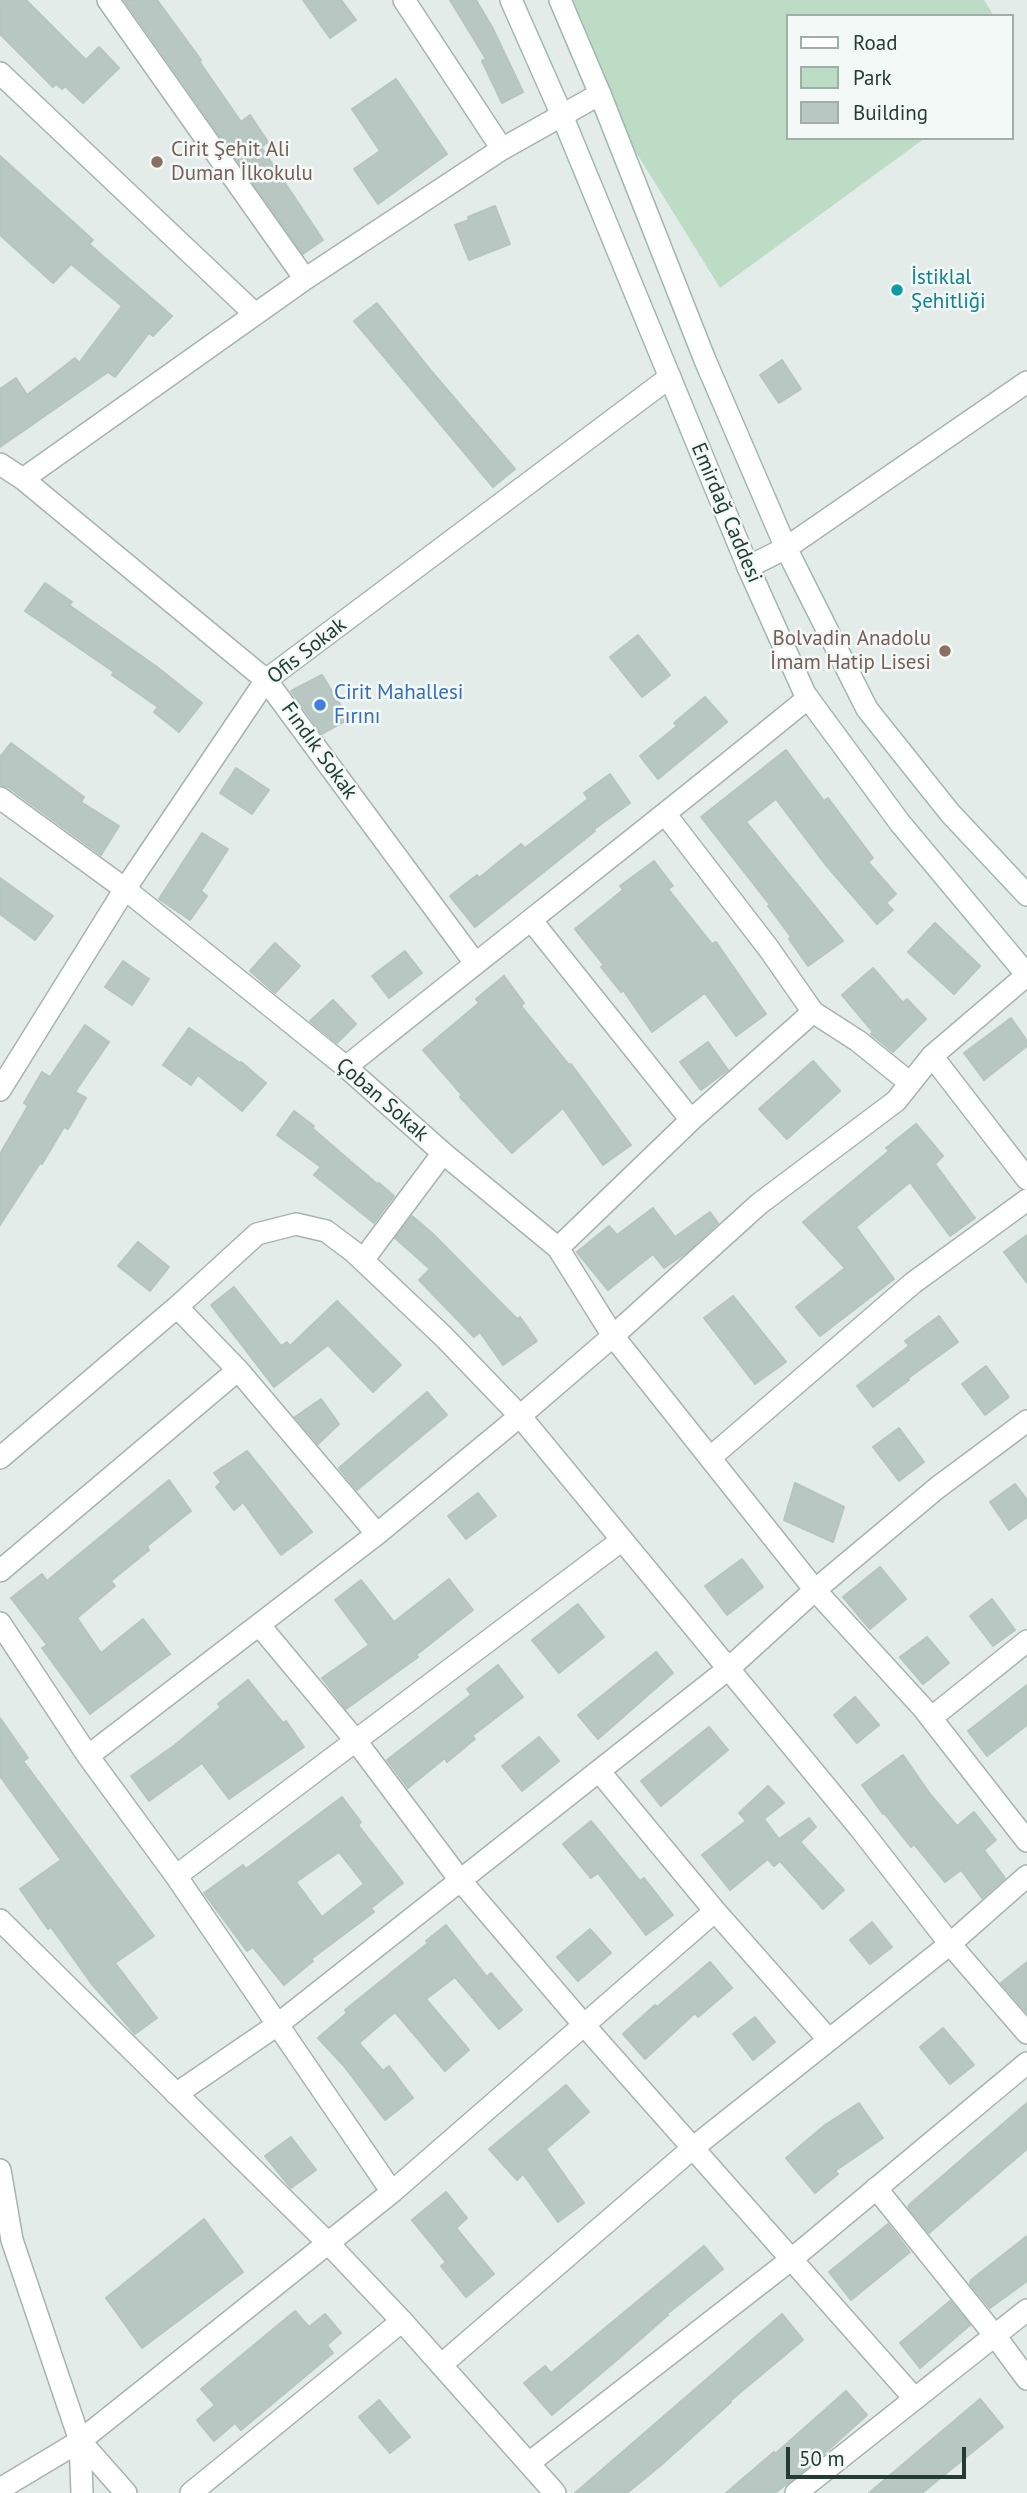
<!DOCTYPE html>
<html>
<head>
<meta charset="utf-8">
<style>
  body { margin:0 }
  #map { position:relative; width:1027px; height:2493px; overflow:hidden; background:#e3ece8; font-family:"PT Sans",sans-serif }
  canvas { display:block }
  .legend { position:absolute; left:786px; top:14px; width:228px; height:126px; box-sizing:border-box; background:#f3f9f6; border:2px solid #a0aea9; margin:0; padding:9px 12px; list-style:none; font-size:21px; color:#233d36 }
  .legend li { display:flex; align-items:center; gap:14px; height:35px }
  .legend b { width:35px; border:2px solid #a0aea9 }
  .scale { position:absolute; left:786px; top:2447px; width:180px; height:32px; box-sizing:border-box; border:4px solid #233d36; border-top:0; padding-left:9px; font-size:21px; line-height:24px; white-space:nowrap; color:#233d36; -webkit-text-stroke:5px #f3f9f6; paint-order:stroke }
</style>
</head>
<body>
<div id="map">
<canvas width="1027" height="2493"></canvas>
<ul class="legend">
<li><b style="height:9px;background:#fff"></b>Road</li>
<li><b style="height:19px;background:#bcdcc5"></b>Park</li>
<li><b style="height:19px;background:#b8c7c1"></b>Building</li>
</ul>
<div class="scale">50 m</div>
</div>
<script>
const ctx = document.querySelector('canvas').getContext('2d');
ctx.lineJoin = 'round';
function fill(path, color) { ctx.fillStyle = color; ctx.fill(path, 'evenodd'); }
function trace(path, color, width, dash) { ctx.strokeStyle = color; ctx.lineWidth = width; ctx.lineCap = dash ? 'butt' : 'round'; ctx.setLineDash(dash || []); ctx.stroke(path); }
function label(font, color, halo, rows, align = 'center') {
  ctx.font = font + ' "PT Sans",sans-serif'; ctx.lineWidth = 5; ctx.setLineDash([]); ctx.textBaseline = 'middle'; ctx.strokeStyle = halo; ctx.fillStyle = color; for (const [text, x, y, turn = 0] of rows) {
    ctx.save(); ctx.translate(x, y); ctx.rotate((+turn || 0) * Math.PI / 180); ctx.textAlign = isNaN(turn) ? turn : align; if (halo) ctx.strokeText(text, 0, 0); ctx.fillText(text, 0, 0); ctx.restore();
  }
}
fill(new Path2D(`
  M557,0H984L994,16H787V138H925L720,288L600,94Z`), '#bcdcc5');
const building = new Path2D(`
  M0,0H26L86,60L99,47L119,68L83,103L65,86L62,89L56,84L53,87L0,34Z
  M124,0H157L201,60L199,61L241,122L250,115L268,142L261,147L323,240L303,254Z
  M303,0H341L356,20L330,38Z
  M450,0H476L492,27L523,92L502,103L482,61L486,59Z
  M396,79L447,154L378,204L354,169L380,151L352,109Z
  M0,156L93,240L89,244L172,316L153,336L149,333L115,377L108,372L0,447V389L16,378L27,395L75,358L79,363L122,306L71,264L53,283L0,235Z
  M495,206L510,244L469,260L455,225L469,220L468,217Z
  M377,303L432,372L515,469L493,487L354,321Z
  M782,360L801,389L779,403L760,375Z
  M45,583L72,602L69,605L157,667L202,703L179,732L154,712L158,707L112,675L114,672L25,611Z
  M638,635L670,675L642,697L610,657Z
  M322,675L349,719L322,734L291,691Z
  M705,697L727,722L658,779L640,756L677,726L674,723Z
  M11,743L84,797L81,802L119,826L101,855L8,787L0,785V757Z
  M786,750L824,801L828,798L873,858L868,862L896,894L886,903L893,910L877,924L825,864L776,799L746,822L843,941L808,966L789,939L791,937L768,906L770,905L701,817Z
  M236,768L269,790L252,814L220,793Z
  M610,774L630,803L593,830L595,831L475,927L450,896L477,875L479,878L521,844L525,848L588,799L584,793Z
  M202,833L228,849L201,891L207,896L190,920L159,899Z
  M654,861L673,886L668,889L712,944L716,942L766,1014L736,1036L705,993L652,1032L623,990L621,992L601,967L604,965L575,929L623,890L620,886Z
  M0,878L53,916L35,940L0,914Z
  M935,923L980,966L954,994L908,952Z
  M275,943L300,966L275,993L250,971Z
  M405,951L422,973L389,998L372,976Z
  M123,961L149,979L132,1005L105,987Z
  M873,968L903,1003L907,999L926,1019L893,1052L871,1034L873,1032L842,995Z
  M504,976L524,1003L521,1006L569,1065L571,1064L631,1145L603,1165L563,1108L512,1153L460,1097L462,1095L423,1050L479,1003L476,999Z
  M333,1000L356,1024L337,1043L310,1021Z
  M1011,1018L1027,1041V1046L984,1080L964,1053Z
  M85,1025L109,1042L75,1092L86,1098L68,1129L64,1127L42,1164L40,1163L0,1225V1154L28,1106L24,1103L42,1072L50,1077Z
  M189,1028L240,1063L241,1062L266,1083L242,1111L198,1075L191,1085L163,1065Z
  M708,1042L728,1070L701,1090L680,1062Z
  M813,1061L840,1091L787,1139L759,1109Z
  M294,1111L314,1126L312,1128L377,1184L379,1183L394,1196L374,1223L314,1175L321,1167L277,1135Z
  M916,1124L943,1156L935,1164L975,1218L950,1236L910,1182L856,1227L894,1279L820,1336L796,1307L845,1268L803,1222L889,1151L886,1148Z
  M653,1208L675,1237L710,1212L718,1223L686,1253L664,1268L653,1254L608,1290L577,1252L609,1226L617,1235Z
  M412,1216L432,1233L517,1319L520,1317L537,1341L503,1365L480,1332L474,1337L419,1280L430,1269L395,1238Z
  M1027,1235V1283L1004,1252Z
  M138,1242L169,1267L150,1291L118,1266Z
  M234,1287L281,1346L287,1342L290,1346L337,1301L401,1365L373,1392L328,1345L274,1387L211,1305Z
  M733,1296L786,1362L755,1384L704,1318Z
  M939,1316L958,1342L907,1379L909,1380L873,1407L857,1386L909,1346L905,1341Z
  M986,1366L1009,1397L985,1415L962,1384Z
  M427,1392L447,1415L357,1490L339,1468Z
  M321,1399L339,1424L318,1444L295,1417Z
  M899,1428L924,1462L899,1481L873,1447Z
  M247,1451L312,1532L281,1555L243,1502L234,1510L216,1487L221,1482L214,1473Z
  M169,1480L191,1511L147,1546L149,1550L111,1581L115,1586L77,1618L101,1653L143,1619L170,1654L90,1714L42,1648L47,1645L11,1598L42,1574L47,1581Z
  M795,1483L844,1507L833,1542L784,1520Z
  M1015,1484L1027,1500V1517L1009,1530L990,1502Z
  M478,1493L496,1516L466,1539L448,1516Z
  M742,1559L763,1587L727,1615L705,1586Z
  M880,1567L906,1599L870,1629L843,1597Z
  M449,1579L473,1610L416,1655L418,1657L346,1709L322,1678L369,1645L335,1600L361,1580L394,1622Z
  M992,1599L1015,1630L993,1646L970,1616Z
  M578,1604L604,1637L559,1673L532,1640Z
  M927,1637L949,1663L923,1684L900,1657Z
  M656,1652L673,1673L598,1739L578,1715Z
  M498,1665L523,1697L472,1736L475,1739L447,1762L445,1758L408,1788L387,1760L471,1695L467,1689Z
  M248,1680L283,1723L286,1721L304,1747L229,1799L202,1763L149,1801L131,1776L175,1745L221,1707L218,1704Z
  M1027,1685V1725L987,1756L968,1731Z
  M855,1697L879,1725L857,1743L834,1715Z
  M0,1718L28,1758L23,1761L154,1936L115,1963L157,2018L135,2034L91,1983L51,1927L48,1929L20,1889L61,1860L0,1776Z
  M709,1727L728,1750L661,1806L641,1781Z
  M539,1737L559,1761L522,1791L502,1766Z
  M903,1755L930,1794L957,1826L974,1812L996,1840L984,1850L1005,1878L982,1898L961,1870L945,1882L914,1844L911,1847L884,1813L883,1814L862,1785Z
  M768,1786L784,1803L764,1819L779,1839L809,1818L816,1827L800,1842L844,1890L823,1909L780,1861L774,1866L768,1859L730,1890L702,1855L746,1821L739,1813Z
  M342,1797L361,1822L358,1825L403,1883L371,1908L374,1912L311,1959L313,1961L284,1985L253,1947L247,1951L204,1893L243,1865L246,1869ZM339,1852L364,1884L322,1917L296,1882Z
  M591,1821L640,1881L644,1878L673,1915L646,1935L598,1873L591,1878L563,1844Z
  M872,1922L892,1947L870,1964L850,1940Z
  M446,1925L487,1977L491,1973L522,2010L499,2029L455,1977L426,1999L469,2050L445,2071L395,2012L359,2043L383,2071L389,2066L413,2098L385,2120L344,2066L318,2038L347,2013L345,2010L428,1943L426,1941Z
  M590,1929L611,1953L578,1981L557,1957Z
  M710,1962L732,1988L698,2017L695,2013L645,2059L623,2034L655,2005L657,2007Z
  M1027,1962V2013L1001,1983Z
  M755,2017L775,2042L753,2060L733,2034Z
  M943,2028L974,2065L950,2084L920,2047Z
  M566,2085L589,2112L546,2149L584,2203L558,2222L523,2174L517,2180L489,2149Z
  M859,2103L883,2138L835,2171L838,2174L815,2193L786,2158L825,2125Z
  M1027,2103V2149L929,2233L908,2207L910,2204Z
  M291,2137L316,2170L291,2188L265,2156Z
  M446,2192L467,2218L456,2228L494,2274L466,2297L441,2266L446,2262L412,2220Z
  M204,2219L243,2272L142,2348L106,2298Z
  M888,2224L910,2252L851,2300L829,2272Z
  M1027,2236V2281L990,2308L970,2284L971,2280Z
  M704,2246L723,2269L667,2314L668,2315L618,2359L552,2415L524,2383L545,2366L551,2373Z
  M950,2301L970,2325L920,2368L900,2343Z
  M295,2311L309,2327L325,2314L341,2333L327,2345L333,2353L241,2430L235,2423L214,2441L197,2420L215,2405L201,2389Z
  M782,2314L803,2340L730,2401L731,2402L660,2466L627,2493H575Z
  M846,2391L867,2415L817,2460L775,2493H726L774,2452L775,2454Z
  M980,2399L1003,2427L922,2493H869Z
  M379,2400L410,2437L390,2453L359,2417Z`);
fill(building, '#b8c7c1');
trace(building, '#b5c6bf', 2);
const minor = new Path2D(`
  M108,0L305,279
  M404,0L502,149
  M0,73L255,314
  M0,464L23,479L266,680L475,963
  M23,479L305,279L502,149L600,94
  M0,798L125,889L346,1067L443,1153L558,1248L613,1336L815,1590L923,1708L1027,1841
  M666,815L769,949L813,1012L858,1041L910,1083
  M531,920L691,1120
  M932,1056L1027,1179
  M346,1067C500,943 656,823 808,698
  M558,1248L691,1120L813,1012
  M363,1260L443,1153
  M177,1307L238,1370L377,1534
  M711,1457L913,1283L1027,1200
  M0,1458L177,1307L257,1234L296,1224L326,1231L354,1252L444,1337L520,1416L859,1827L950,1944L1027,2033
  M0,1571L238,1370
  M0,1623L88,1756L176,1876L392,2192
  M260,1626L356,1741L460,1880L584,2025L915,2399
  M931,1718L1027,1641
  M88,1756L377,1534L520,1416L613,1336L759,1204L896,1101L932,1056L1027,975
  M599,1771L715,1911L829,2040
  M176,1876L622,1540
  M176,2094L277,2025L728,1669L815,1590L937,1488L1027,1421
  M876,2188L996,2337L1027,2379
  M441,2365L694,2147L950,1944L1027,1876
  M80,2441L126,2493
  M529,2463L793,2258L1027,2063
  M0,2489L80,2441L392,2192L715,1911
  M191,2493L402,2321
  M796,2493L1027,2310`);
const tertiary = new Path2D(`
  M748,567L786,548L1027,382
  M0,1090L125,889L266,680L670,377
  M0,1920L327,2242L402,2321L555,2493
  M0,2170L12,2240L80,2441L82,2493`);
const secondary = new Path2D(`
  M511,0L561,113L748,567L805,694L900,823L1027,975
  M560,0L600,94L705,360L786,548L867,709L950,813L1027,895`);
trace(minor, '#a6b4af', 24);
trace(tertiary, '#a6b4af', 24);
trace(secondary, '#a1b8b0', 24);
trace(minor, '#fff', 21);
trace(tertiary, '#fff', 21);
trace(secondary, '#fff', 21);
for (const [x, y, r, color] of [
  [157,162,7,"#8d6e63"],
  [897,290,7,"#0f9aa8"],
  [945,651,7,"#8d6e63"],
  [320,705,7,"#3f7fe0"]
]) { const dot = new Path2D(); dot.arc(x, y, r, 0, 2 * Math.PI); ctx.fillStyle = color; ctx.fill(dot); trace(dot, '#f3f9f6', 2.5); }
label('21px', '#785e54', '#f3f9f6', [
  ["Cirit Şehit Ali",171,150],
  ["Duman İlkokulu",171,174],
  ["Bolvadin Anadolu",931,639,"right"],
  ["İmam Hatip Lisesi",931,663,"right"]
], 'left');
label('21px', '#0d838f', '#f3f9f6', [
  ["İstiklal",911,278],
  ["Şehitliği",911,302]
], 'left');
label('21px', '#233d36', '#f3f9f6', [
  ["Emirdağ Caddesi",726,513,67],
  ["Ofis Sokak",307,651,-38],
  ["Fındık Sokak",319,751,54],
  ["Çoban Sokak",382,1100,41]
]);
label('21px', '#366cbe', '#f3f9f6', [
  ["Cirit Mahallesi",334,693],
  ["Fırını",334,717]
], 'left');
</script>
</body>
</html>
